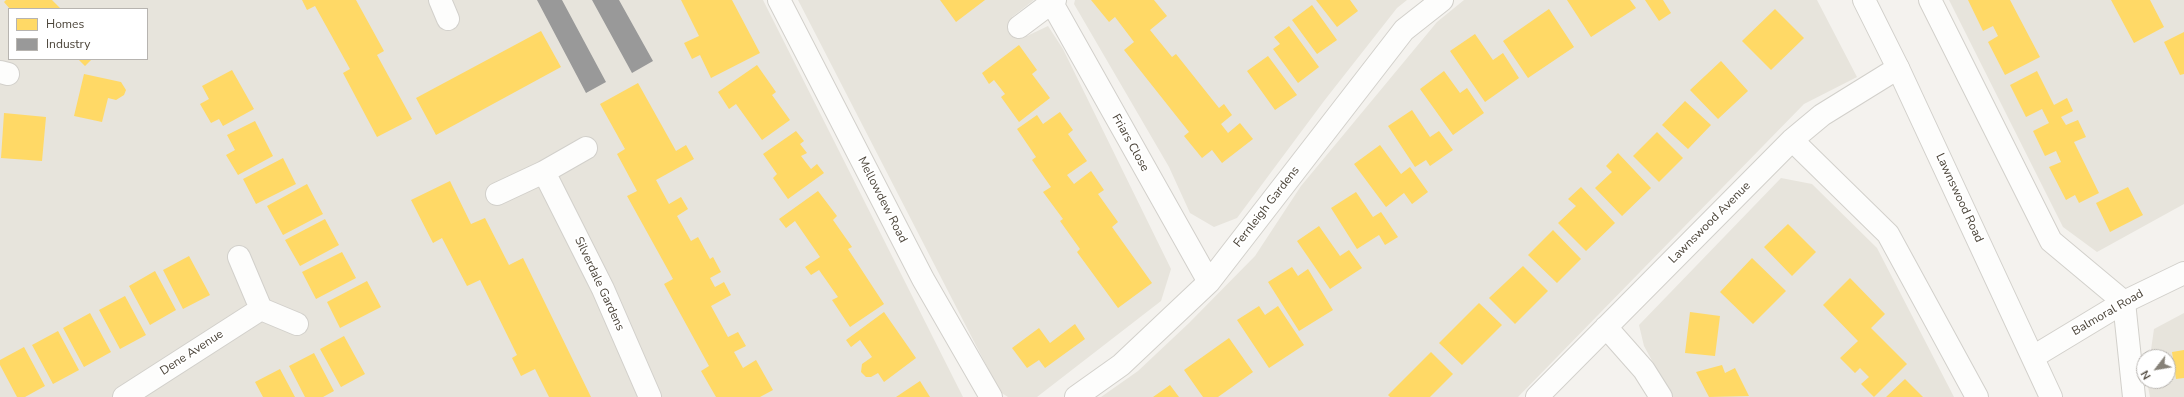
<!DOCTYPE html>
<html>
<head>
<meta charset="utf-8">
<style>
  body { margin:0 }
  #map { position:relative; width:2184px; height:397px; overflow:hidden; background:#f4f2ee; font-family:"Nunito Sans",sans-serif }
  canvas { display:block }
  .legend { position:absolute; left:8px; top:8px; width:140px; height:52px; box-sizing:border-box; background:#fff; border:1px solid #b7b4b0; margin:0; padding:5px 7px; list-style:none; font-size:12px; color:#4b4439 }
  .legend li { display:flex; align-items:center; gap:8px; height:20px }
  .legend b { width:20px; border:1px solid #b7b4b0 }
  .north { position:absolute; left:2136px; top:349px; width:40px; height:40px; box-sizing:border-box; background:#fff; border:1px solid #b7b4b0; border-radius:50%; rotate:239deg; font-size:11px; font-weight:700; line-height:16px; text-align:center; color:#4b4439 }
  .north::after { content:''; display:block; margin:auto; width:14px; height:18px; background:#868178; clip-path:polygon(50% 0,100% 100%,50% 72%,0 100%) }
</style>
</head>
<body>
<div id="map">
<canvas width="2184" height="397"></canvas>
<ul class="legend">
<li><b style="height:11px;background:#ffd966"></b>Homes</li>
<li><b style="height:11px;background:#999"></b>Industry</li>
</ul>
<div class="north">N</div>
</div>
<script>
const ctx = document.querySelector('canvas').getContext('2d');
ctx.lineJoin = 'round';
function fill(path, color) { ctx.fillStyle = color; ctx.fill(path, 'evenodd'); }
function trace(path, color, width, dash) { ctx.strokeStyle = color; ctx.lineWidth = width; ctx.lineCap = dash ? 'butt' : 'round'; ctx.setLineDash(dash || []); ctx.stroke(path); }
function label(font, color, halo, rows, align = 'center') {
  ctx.font = font + ' "Nunito Sans",sans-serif'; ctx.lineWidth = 4; ctx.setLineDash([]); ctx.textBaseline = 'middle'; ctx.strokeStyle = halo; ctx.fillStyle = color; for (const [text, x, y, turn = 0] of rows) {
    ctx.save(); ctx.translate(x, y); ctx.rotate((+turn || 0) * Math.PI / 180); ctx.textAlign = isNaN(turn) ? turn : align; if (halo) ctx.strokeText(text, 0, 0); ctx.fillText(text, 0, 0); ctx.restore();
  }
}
fill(new Path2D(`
  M0,0H763L963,397H0ZM9,9H147V59H9Z
  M798,0H1034L1012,17L1027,36L1048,26L1063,49L1171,269L1161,301L1037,397H1008L1000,392Z
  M1075,0H1407L1397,8L1324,101L1237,218L1214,227L1190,213L1169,167L1074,4Z
  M1464,0H1817L1857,77L1804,104L1518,397H1101L1138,371L1189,323L1255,256L1301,186L1437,22Z
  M1949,0H2184V204L2097,252L2063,227Z
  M1781,178L1812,184L1877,248L1954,397H1672L1644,346L1639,325Z
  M2184,313V397H2150L2147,381H2168V357H2150L2154,329Z`), '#e7e4dc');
fill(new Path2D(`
  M6,0H52L61,9H10L4,2Z
  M302,0H356L384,51L377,55L412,119L377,137L343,73L350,69L315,6L307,10Z
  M681,0H732L760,53L711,78L700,55L692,59L684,43L699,36Z
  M940,0H985L956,22Z
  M1091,0H1154L1167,16L1150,30L1172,57L1176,54L1219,108L1224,104L1232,115L1221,124L1228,133L1240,123L1253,139L1222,163L1212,150L1202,158L1184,136L1189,132L1124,50L1134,42L1115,17L1109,22Z
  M1316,0H1350L1358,11L1337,27Z
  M1567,0H1630L1636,8L1591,37Z
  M1645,0H1663L1671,13L1659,21Z
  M1968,0H2010L2040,57L2005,75L1988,42L1998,36L1993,26L1983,31Z
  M2111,0H2150L2164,27L2134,43Z
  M1312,5L1337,40L1317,54L1292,20Z
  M1549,9L1574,47L1528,78L1503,41Z
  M1775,9L1804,38L1771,70L1742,41Z
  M1289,26L1319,67L1298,83L1273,49L1280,44L1274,37Z
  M541,31L561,67L436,135L416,98Z
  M2184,32V74L2180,75L2164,42Z
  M1475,34L1493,60L1503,53L1519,78L1485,102L1450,51Z
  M1019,45L1037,70L1032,74L1050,98L1019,122L1001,97L1005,94L994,80L989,84L982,73Z
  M1268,56L1297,95L1275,110L1247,71Z
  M78,59H92L85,66Z
  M1721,61L1748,91L1718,119L1690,90Z
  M757,65L776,92L772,95L790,120L762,140L736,104L729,109L718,92Z
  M232,70L254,109L223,126L219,119L211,123L200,104L209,99L202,86Z
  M1444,71L1460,93L1467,88L1484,113L1453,135L1420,89Z
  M2037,71L2054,105L2067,98L2073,111L2061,117L2066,125L2078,120L2086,137L2074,142L2099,193L2079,203L2075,195L2066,200L2049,167L2061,162L2056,151L2045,156L2033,131L2049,123L2042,109L2026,117L2010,85Z
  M84,74L121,82L126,90L124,95L116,100L108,98L102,122L74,116Z
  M638,83L676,151L686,145L694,159L656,180L669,204L681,197L688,209L677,216L691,241L698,237L710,259L713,257L721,272L710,278L715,287L724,282L731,295L711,306L728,337L738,332L746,346L734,352L743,368L756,360L773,390L760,397H716L701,371L709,366L664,284L673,279L627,196L637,191L617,154L625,149L600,104Z
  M1685,101L1711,125L1688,149L1662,125Z
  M1412,110L1430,137L1439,131L1453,150L1430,166L1426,160L1415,167L1388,126Z
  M1060,112L1073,130L1068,134L1087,161L1067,175L1074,184L1091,171L1104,190L1098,194L1118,222L1112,227L1152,283L1118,308L1077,252L1080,249L1060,221L1063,219L1043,192L1051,187L1032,160L1036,157L1017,129L1037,115L1043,124Z
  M4,113L46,117L42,161L1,158Z
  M255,121L273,156L238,175L226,155L235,150L227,135Z
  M796,131L804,141L800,144L807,153L801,156L811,169L817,164L824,173L788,199L773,178L777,174L763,154Z
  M1657,132L1683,158L1659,182L1633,156Z
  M1380,145L1401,174L1410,167L1428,192L1412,204L1404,193L1386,207L1354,164Z
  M1618,153L1651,188L1622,216L1595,188L1612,172L1606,166Z
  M283,158L296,184L256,204L243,179Z
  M450,181L471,224L485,218L509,265L523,258L591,397H549L535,369L521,376L512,358L517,355L480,280L467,286L442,238L433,243L411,200Z
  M307,184L323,214L283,235L267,206Z
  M1581,187L1615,223L1586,251L1558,223L1576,206L1568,199Z
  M2128,187L2143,215L2110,232L2096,203Z
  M818,191L837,216L833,220L852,247L848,249L884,304L850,327L832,300L838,297L819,270L811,275L805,267L820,257L795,221L786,228L779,219Z
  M1356,192L1373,217L1381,212L1398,237L1385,245L1379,235L1357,249L1331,208Z
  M325,219L339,245L300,266L285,240Z
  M1788,224L1816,252L1792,276L1764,247Z
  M1319,226L1340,256L1349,250L1362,268L1330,289L1297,241Z
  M1553,230L1581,259L1557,283L1528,255Z
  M342,252L356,278L316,299L302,272Z
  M189,256L210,295L183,309L163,270Z
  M1752,258L1786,291L1753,324L1720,292Z
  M1523,266L1548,291L1515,324L1489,298Z
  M1292,267L1298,276L1308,269L1333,310L1299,331L1268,282Z
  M155,271L176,310L150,325L129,286Z
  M1850,278L1885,314L1871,328L1907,364L1874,397L1861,384L1869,377L1860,368L1855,373L1840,358L1858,341L1823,305Z
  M367,281L381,307L340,328L327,302Z
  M125,296L146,335L120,349L99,310Z
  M1479,303L1502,325L1462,365L1439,343Z
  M1259,306L1265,315L1278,306L1304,345L1269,368L1237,320Z
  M884,312L916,358L884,382L878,373L871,377H866L861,372L862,364L872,357L860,340L851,347L846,340Z
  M1690,312L1720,316L1715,356L1685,353Z
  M90,313L111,352L84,367L63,328Z
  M1075,324L1085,339L1045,368L1039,360L1027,368L1012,348L1039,328L1050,343Z
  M58,331L79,370L53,384L32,345Z
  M344,336L365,374L341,387L320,349Z
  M1229,338L1253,372L1218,397H1203L1184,370Z
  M24,347L45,386L25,397H17L0,365V360Z
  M2184,350V378L2176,379L2172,352Z
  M1431,352L1453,374L1430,397H1390L1388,395Z
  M314,353L334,391L323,397H305L289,366Z
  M1722,365L1725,373L1735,368L1749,396L1709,397L1696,372Z
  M280,369L295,397H263L255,382Z
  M1905,379L1923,397H1886Z
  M920,381L930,397H896Z
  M1170,385L1179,397H1153Z`), '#ffd966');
fill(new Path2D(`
  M537,0H562L606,82L586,93Z
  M592,0H619L653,61L632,73Z`), '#999');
const minor = new Path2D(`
  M440,0L448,19
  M779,0L923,279L991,397
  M1930,0L2051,241L2124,302L2134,397
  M1052,3L1209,282
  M1019,27L1055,0
  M0,72L8,74
  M1792,140L1888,234L1977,397
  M544,172L603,289L650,397
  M497,194L544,172L586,148
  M239,257L261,309
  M1606,327L1644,370L1661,397
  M124,397L261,309L297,324
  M1076,397L1121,365L1209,282L1404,30L1442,0
  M1537,397L1792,140L1822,115L1898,68`);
const tertiary = new Path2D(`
  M1864,0L1898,68L2051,397
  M2033,357L2124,302L2184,273`);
trace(minor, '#d2d0cb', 24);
trace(tertiary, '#d2d0cb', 24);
trace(minor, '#fdfdfc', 22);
trace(tertiary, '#fdfdfc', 22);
label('12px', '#4b4439', '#fff', [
  ["Friars Close",1130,143,61],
  ["Lawnswood Road",1959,198,65],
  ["Mellowdew Road",882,200,63],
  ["Fernleigh Gardens",1267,207,-52],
  ["Lawnswood Avenue",1710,223,-45],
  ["Silverdale Gardens",599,284,65],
  ["Balmoral Road",2108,313,-30],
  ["Dene Avenue",192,353,-33]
]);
</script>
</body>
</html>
